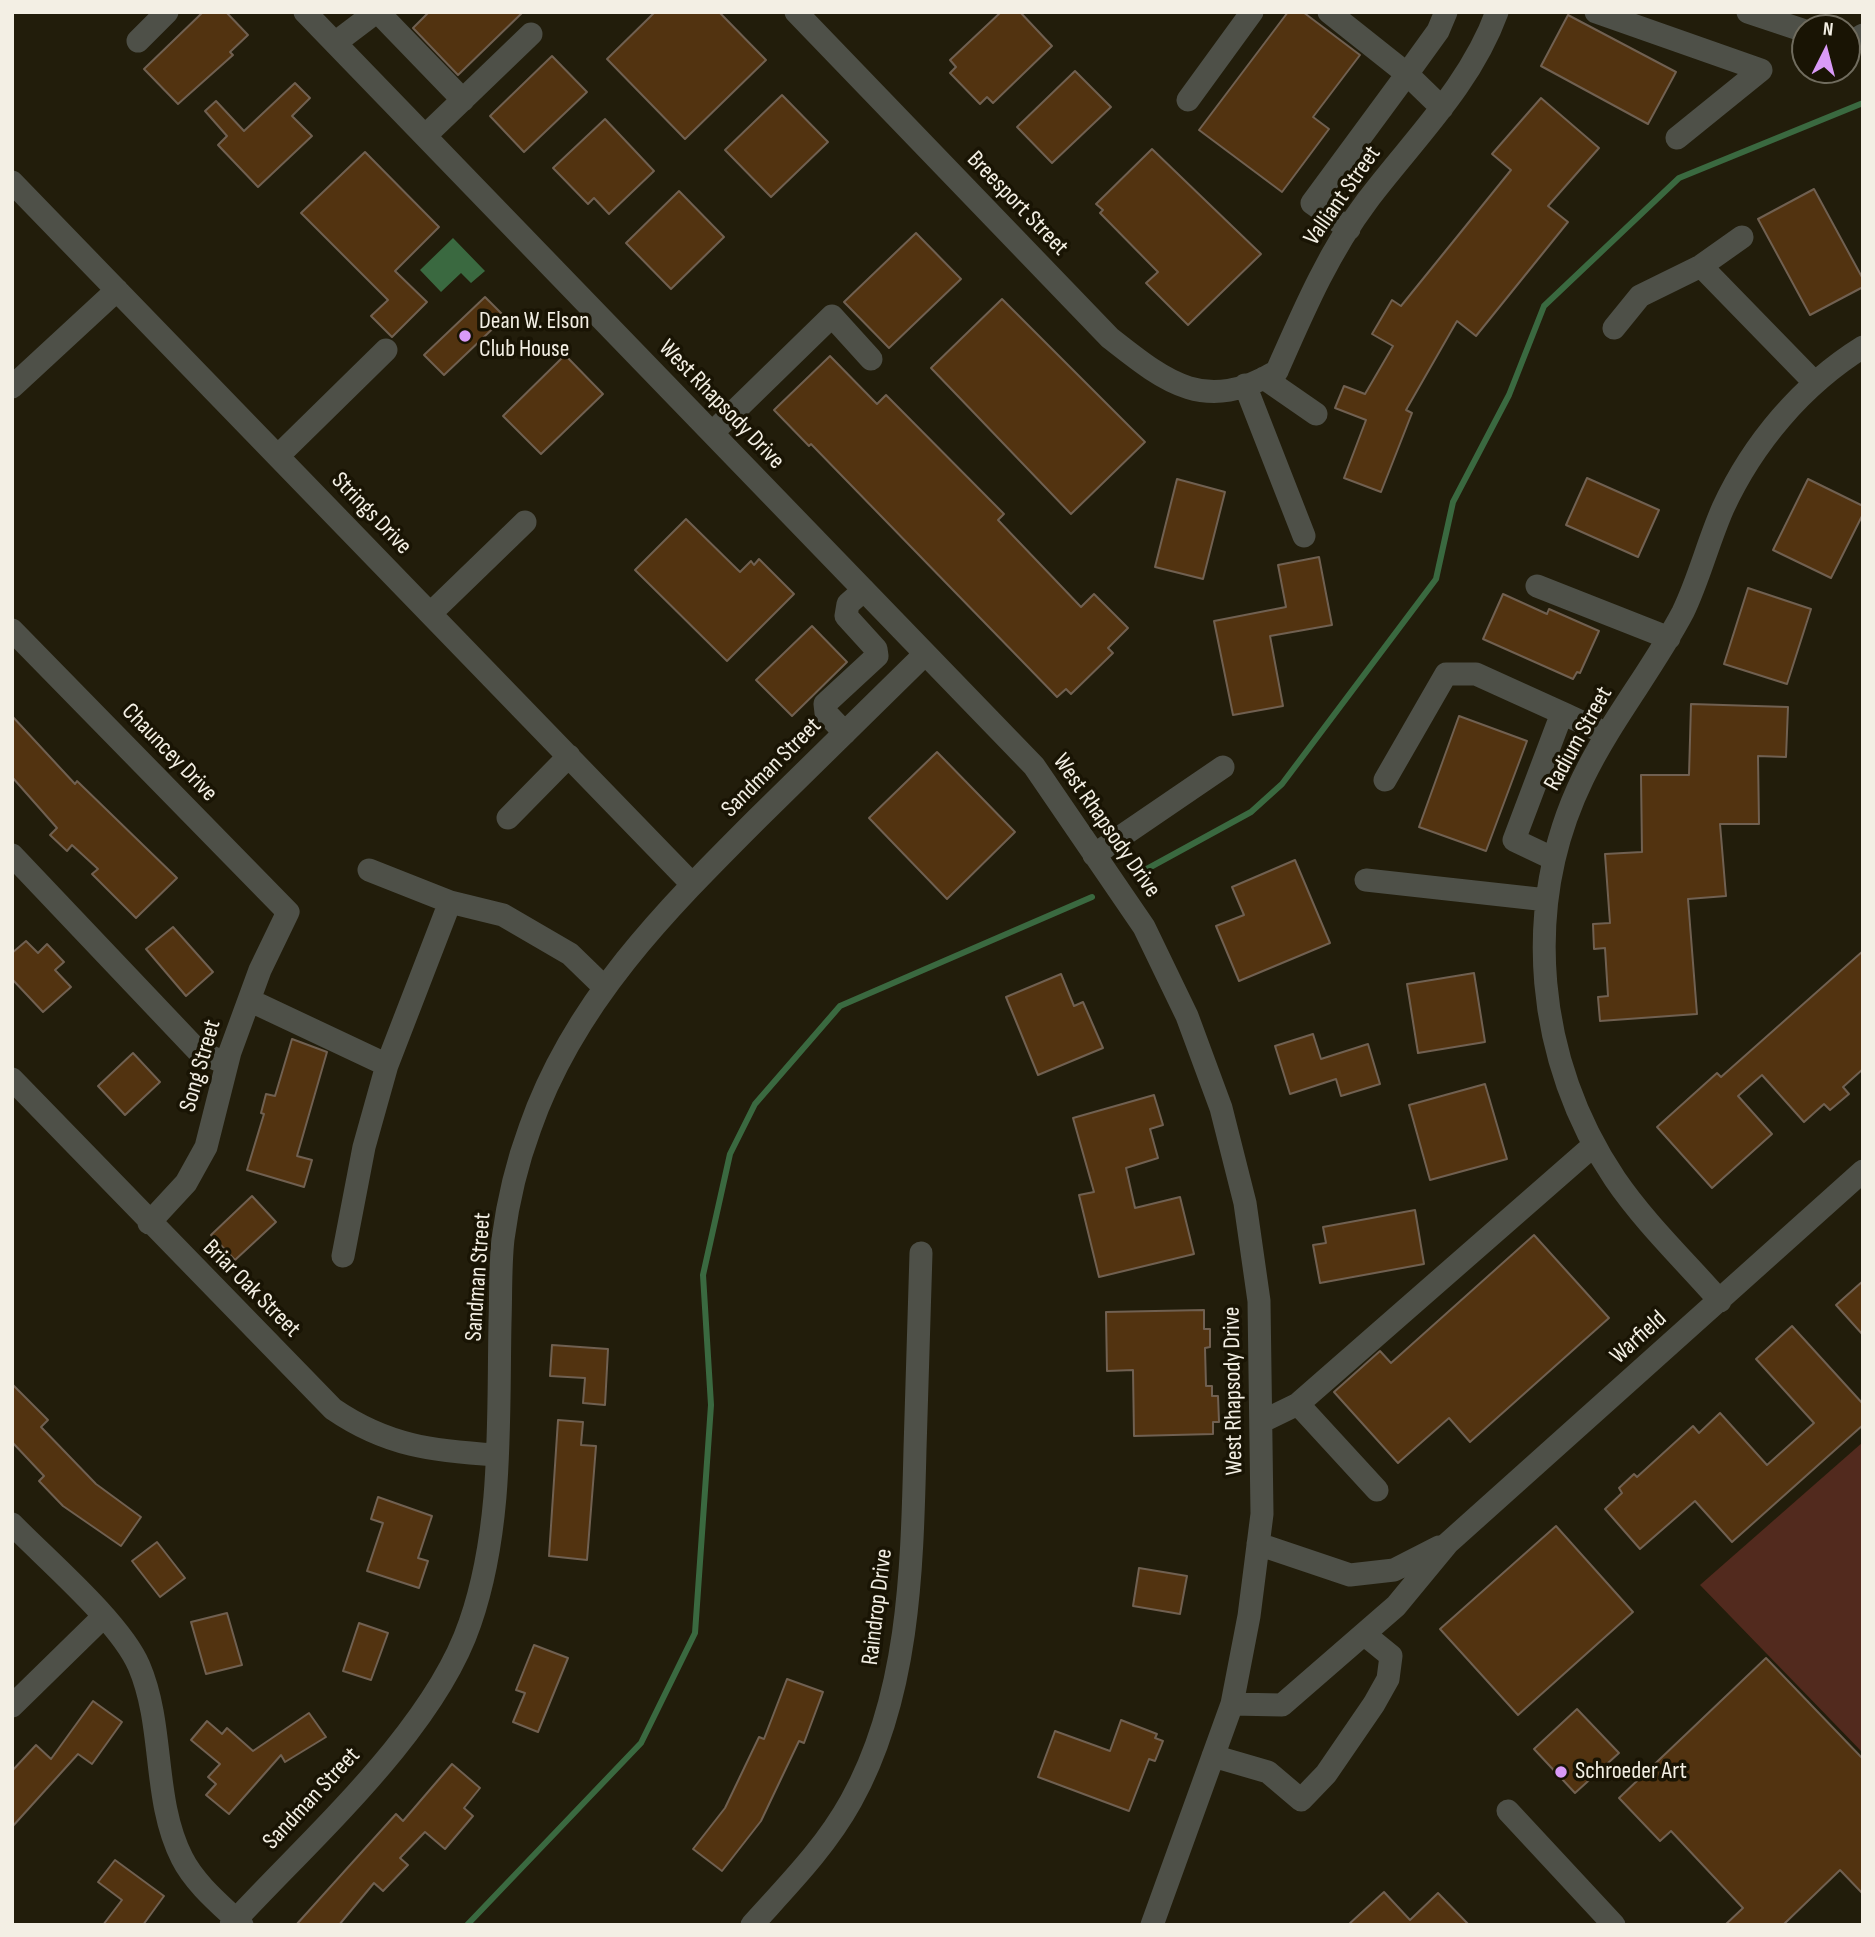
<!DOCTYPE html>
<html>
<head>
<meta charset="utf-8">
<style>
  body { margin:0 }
  #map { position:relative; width:1875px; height:1937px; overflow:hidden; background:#221d0b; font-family:"Sofia Sans Condensed",sans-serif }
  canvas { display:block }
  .frame { position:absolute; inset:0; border:14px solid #f3efe4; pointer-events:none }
  .north { position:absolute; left:1791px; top:14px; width:70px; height:70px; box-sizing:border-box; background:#191404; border:2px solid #706c5e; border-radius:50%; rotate:6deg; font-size:19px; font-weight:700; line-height:28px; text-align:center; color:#f3efe4 }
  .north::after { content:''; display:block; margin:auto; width:24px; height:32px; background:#d99af7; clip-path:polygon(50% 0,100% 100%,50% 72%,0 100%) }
</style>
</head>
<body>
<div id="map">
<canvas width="1875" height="1937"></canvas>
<div class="frame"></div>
<div class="north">N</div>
</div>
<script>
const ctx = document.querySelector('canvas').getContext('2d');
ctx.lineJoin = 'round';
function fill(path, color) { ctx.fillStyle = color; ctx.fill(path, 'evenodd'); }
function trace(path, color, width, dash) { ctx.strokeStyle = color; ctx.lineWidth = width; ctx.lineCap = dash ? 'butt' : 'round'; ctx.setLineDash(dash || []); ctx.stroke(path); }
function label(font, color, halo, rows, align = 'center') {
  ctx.font = font + ' "Sofia Sans Condensed",sans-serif'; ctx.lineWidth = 7; ctx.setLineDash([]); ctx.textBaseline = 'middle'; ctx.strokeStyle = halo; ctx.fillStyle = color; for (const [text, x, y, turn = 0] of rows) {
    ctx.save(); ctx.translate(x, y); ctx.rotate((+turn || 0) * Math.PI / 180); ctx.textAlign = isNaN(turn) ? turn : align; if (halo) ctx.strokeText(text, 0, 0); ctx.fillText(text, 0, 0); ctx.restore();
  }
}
fill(new Path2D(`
  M1863,1442V1753L1700,1585Z`), '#522a1e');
fill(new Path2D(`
  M453,238L485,271L471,283L461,273L441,292L420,270Z`), '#3a6940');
trace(new Path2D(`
  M1145,870L1251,812L1282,784L1436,579L1453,502L1509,395L1544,306L1679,178L1863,103
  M467,1925L641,1743L695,1633L711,1405L703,1275L730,1154L755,1104L840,1006L1092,897`), '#3a6940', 6);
const building = new Path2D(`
  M203,12H226L248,35L230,52L233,55L178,104L144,69Z
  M429,12H523L458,75L413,28Z
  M655,12H719L766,60L685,139L607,59Z
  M1001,12H1020L1052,46L993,103L987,97L980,104L950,73L956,67L950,60Z
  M1288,12H1303L1360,55L1313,117L1329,129L1282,192L1199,130Z
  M1568,15L1676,72L1648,124L1541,66Z
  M552,56L587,92L524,152L490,116Z
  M1075,71L1111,107L1052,163L1017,127Z
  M295,83L310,98L292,116L312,136L258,187L218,145L227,136L205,111L216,101L244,131Z
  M782,95L828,142L771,197L725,150Z
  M1541,98L1599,148L1548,206L1568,222L1476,336L1457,321L1406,410L1412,413L1381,492L1344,478L1366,420L1335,408L1344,386L1365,394L1393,346L1372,334L1392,300L1401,306L1511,170L1492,154Z
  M605,119L654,171L609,214L594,198L588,204L553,168Z
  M1152,149L1261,254L1188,325L1146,283L1158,272L1100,213L1103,210L1096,204Z
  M365,152L439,227L395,271L427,302L392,337L371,316L388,300L301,213Z
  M1814,189L1863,279V287L1810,315L1758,219Z
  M679,191L724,237L671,289L626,243Z
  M916,233L961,279L889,348L844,302Z
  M485,297L505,317L444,375L424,355Z
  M1002,299L1145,442L1071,514L931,368Z
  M565,355L603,394L541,454L503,416Z
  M830,356L877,404L886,395L1004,514L998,520L1081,607L1094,594L1128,628L1108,648L1113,653L1071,694L1066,689L1057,697L811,444L809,446L774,410Z
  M1587,478L1659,510L1638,557L1566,525Z
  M1177,479L1225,492L1203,579L1155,567Z
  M1808,479L1863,506V514L1831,578L1773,550Z
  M686,519L740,572L751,561L754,565L759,559L794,594L727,661L635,570Z
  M1319,557L1332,625L1270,636L1283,706L1233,715L1214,621L1286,607L1278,565Z
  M1748,588L1811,609L1787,684L1724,664Z
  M1503,594L1547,614L1549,609L1599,631L1580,673L1577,672L1573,679L1483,639Z
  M812,626L847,662L792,716L756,680Z
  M1691,704L1788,707L1786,757L1758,756L1759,824H1720L1726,896L1688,899L1697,1014L1600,1021L1598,997L1608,996L1605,948L1594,949L1593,924L1610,923L1605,854L1642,852L1641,775H1689Z
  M12,716L75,784L77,781L177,878L136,918L92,874L98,869L72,845L67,851L50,835L57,828L12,777Z
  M1459,716L1527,741L1486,851L1419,827Z
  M937,752L1015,832L947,899L869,818Z
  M1295,860L1330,943L1239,981L1216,926L1244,915L1232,887Z
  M173,927L213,972L186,996L146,949Z
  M26,941L38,953L47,944L64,962L55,970L71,987L43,1012L12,979V953Z
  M1863,951V1069L1843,1087L1849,1094L1830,1110L1824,1104L1804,1122L1762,1075L1738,1096L1772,1134L1712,1188L1657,1127L1717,1073L1721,1077Z
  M1474,973L1485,1042L1418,1053L1407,984Z
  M1061,974L1074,1006L1083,1002L1103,1048L1038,1075L1006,997Z
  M1313,1034L1321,1059L1368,1044L1380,1084L1341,1096L1336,1079L1290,1094L1275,1046Z
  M292,1039L327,1052L297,1156L312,1160L304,1187L247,1170L264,1114L261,1113L266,1094L275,1096Z
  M133,1053L160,1082L125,1115L98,1086Z
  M1485,1084L1507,1159L1430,1180L1409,1105Z
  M1154,1095L1163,1125L1150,1129L1158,1158L1126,1168L1135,1208L1180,1197L1194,1254L1099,1277L1079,1195L1094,1192L1073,1118Z
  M252,1196L276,1222L235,1260L211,1235Z
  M1415,1210L1424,1264L1320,1283L1313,1245L1326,1243L1323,1227Z
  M1534,1235L1609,1318L1470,1442L1449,1418L1398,1463L1334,1392L1380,1351L1391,1363Z
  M1863,1281V1335L1836,1305Z
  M1204,1310V1329H1210V1347L1205,1348L1206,1386H1212V1396H1218L1219,1422H1213V1434L1134,1436L1133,1370L1107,1371L1106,1312Z
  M1792,1326L1863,1404V1425L1732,1542L1695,1501L1640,1549L1605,1509L1622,1493L1619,1488L1634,1474L1637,1477L1693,1426L1699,1433L1720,1413L1767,1465L1814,1423L1756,1359Z
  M552,1345L608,1349L605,1405L583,1403L585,1378L550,1376Z
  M12,1384L48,1420L41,1427L96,1484L141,1517L121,1546L63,1506L39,1481L44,1476L12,1442Z
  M558,1420L583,1422L581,1445L596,1446L587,1560L549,1556Z
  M378,1497L432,1516L418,1558L428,1561L419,1588L367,1571L383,1523L371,1519Z
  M1556,1526L1633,1612L1518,1715L1440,1629Z
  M157,1542L185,1578L160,1597L132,1561Z
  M1139,1568L1187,1576L1180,1614L1133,1606Z
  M227,1613L242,1665L206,1674L191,1622Z
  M359,1623L388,1633L371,1680L343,1671Z
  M534,1645L568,1658L538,1732L513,1722L525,1693L516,1690Z
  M1766,1658L1863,1759V1894L1840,1870L1783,1925H1725L1743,1908L1671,1831L1660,1841L1619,1798Z
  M787,1679L823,1692L804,1743L799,1741L761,1821L722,1871L693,1849L725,1808L759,1737L764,1739Z
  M93,1701L122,1722L92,1764L78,1754L12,1827V1771L36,1745L51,1759Z
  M1577,1709L1619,1753L1575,1793L1534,1749Z
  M309,1713L326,1737L285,1762L281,1755L229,1814L206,1795L216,1784L208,1777L220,1764L191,1740L207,1721L222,1734L227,1728L253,1751Z
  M1121,1720L1157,1734L1155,1738L1163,1741L1155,1761L1149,1759L1129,1811L1038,1777L1055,1731L1110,1751Z
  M452,1764L480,1788L464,1808L473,1816L445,1849L425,1832L400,1858L408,1865L383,1891L374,1883L339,1925H296L396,1814L403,1821Z
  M115,1860L164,1896L143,1925H103L122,1900L98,1882Z
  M1384,1892L1410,1920L1438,1893L1469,1925H1348Z`);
fill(building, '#523310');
trace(building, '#706051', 2);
trace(new Path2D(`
  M305,12L1034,766L1144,927L1187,1016L1221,1108L1245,1203L1259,1301L1262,1514L1249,1616L1232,1704L1152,1925
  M378,12L463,100
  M796,12L1110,338C1167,383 1205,414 1277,371C1303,312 1328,253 1367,201C1413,140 1470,86 1497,12
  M1329,12L1407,74L1438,31L1446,12
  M1596,12L1761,70L1677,138
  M1748,12L1805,31
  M138,41L167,12
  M335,43L376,12
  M1847,45L1863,35
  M1188,100L1252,12
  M425,136L531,34
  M12,182L692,884
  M1349,229L1312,203L1407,74L1442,108
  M1701,266L1815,383
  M1614,328L1640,296L1701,266L1742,237
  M1264,378L1316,414
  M1245,385L1304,536
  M12,387L117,290
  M712,433L832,316L871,359
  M278,456L386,350
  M1537,586L1669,638
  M431,613L525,522
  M12,630L288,912L260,970L230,1052L206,1147L186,1183L149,1223
  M845,733L826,713L825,704L877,656L876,649L846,616L848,604L864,590
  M1385,780L1446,674H1476L1562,713
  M508,818L569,756
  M12,855L198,1051L227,1064
  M1094,855L1223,767
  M1554,859L1514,840L1562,713L1607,734
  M369,870L450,902
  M1366,880L1547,900
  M249,1000L387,1065L450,902L503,915L570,954L604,987
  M12,1079L333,1409C387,1446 433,1451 497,1455
  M343,1256L364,1147L387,1065
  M1720,1301C1685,1261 1645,1223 1615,1179C1536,1062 1520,907 1583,778C1611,720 1653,669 1683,612C1699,579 1708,542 1723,508C1753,443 1802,385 1863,347
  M1298,1404L1377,1490
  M1263,1421L1298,1404L1594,1145
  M12,1524C48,1561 120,1622 139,1666C165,1727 152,1799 182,1858C195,1884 221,1905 242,1925
  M1258,1544L1350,1575L1394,1570L1439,1547
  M1232,1704L1282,1705L1396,1606L1448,1543L1863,1171
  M12,1706L103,1617
  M1213,1756L1268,1772L1301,1800L1326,1774L1374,1704L1388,1679L1391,1656L1364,1634
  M1508,1811L1614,1925
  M231,1925C309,1840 433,1732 470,1623C503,1528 498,1421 500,1322C501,1295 500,1266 503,1239C508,1201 517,1163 530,1128C574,1002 665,911 757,819C813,764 869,709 925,654
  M752,1925C788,1885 825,1848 851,1801C910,1695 912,1567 915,1449C917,1384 919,1318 921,1253`), '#4e5048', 23);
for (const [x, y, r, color] of [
  [465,336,7,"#d99af7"],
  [1561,1772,7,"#d99af7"]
]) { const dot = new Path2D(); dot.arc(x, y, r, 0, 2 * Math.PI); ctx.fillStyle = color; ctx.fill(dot); trace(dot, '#191404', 2.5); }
label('24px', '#f3efe4', '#191404', [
  ["Valliant Street",1343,196,-55],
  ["Breesport Street",1017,204,46],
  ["West Rhapsody Drive",721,405,46],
  ["Strings Drive",371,514,46],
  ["Radium Street",1579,739,-61],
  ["Chauncey Drive",169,753,46],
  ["Sandman Street",772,768,-45],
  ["West Rhapsody Drive",1106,826,55],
  ["Song Street",201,1066,-74],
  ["Sandman Street",479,1277,-86],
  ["Briar Oak Street",251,1289,45],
  ["Warfield",1639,1338,-42],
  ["West Rhapsody Drive",1234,1391,-91],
  ["Raindrop Drive",878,1607,-83],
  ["Sandman Street",312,1799,-47]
]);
label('24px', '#f3efe4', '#191404', [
  ["Dean W. Elson",479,322],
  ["Club House",479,350],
  ["Schroeder Art",1575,1772]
], 'left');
</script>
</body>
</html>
